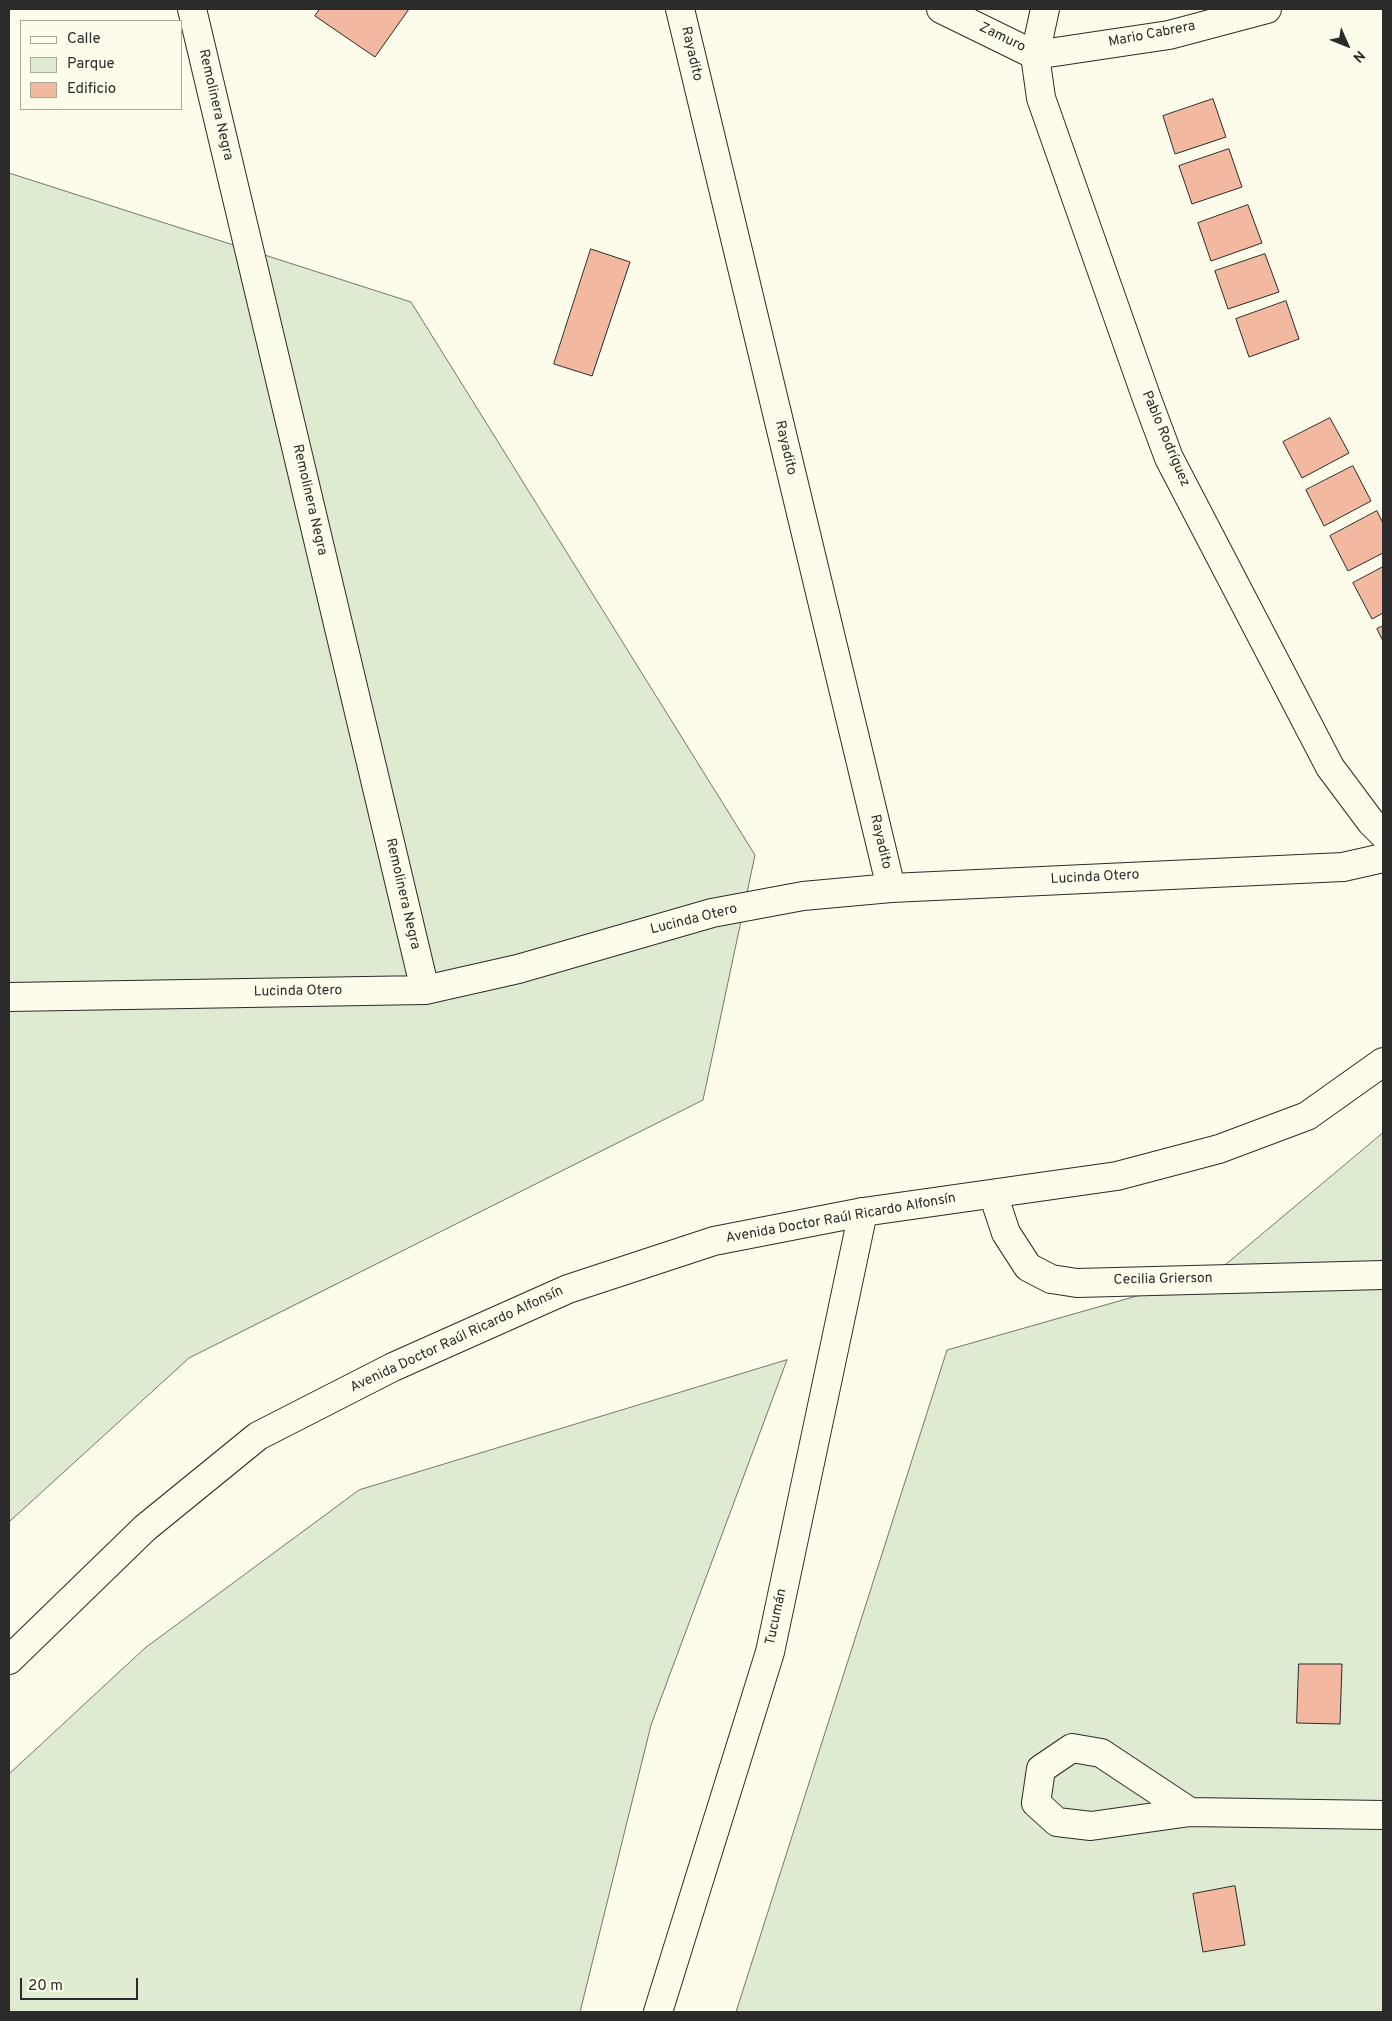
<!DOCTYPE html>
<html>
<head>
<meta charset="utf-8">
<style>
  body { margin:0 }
  #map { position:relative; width:1392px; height:2021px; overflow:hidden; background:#fdfbea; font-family:Overpass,sans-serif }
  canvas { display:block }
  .frame { position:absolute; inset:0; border:10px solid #2b2b2b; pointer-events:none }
  .legend { position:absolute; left:20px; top:20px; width:162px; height:90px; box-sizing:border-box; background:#fdfbea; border:1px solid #a9a89e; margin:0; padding:6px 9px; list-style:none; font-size:15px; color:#2b2b2b }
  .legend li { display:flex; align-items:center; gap:10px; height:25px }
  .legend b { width:25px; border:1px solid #a9a89e }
  .north { position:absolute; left:1322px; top:20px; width:50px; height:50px; -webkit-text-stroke:4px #fdfbea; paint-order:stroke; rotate:134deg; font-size:14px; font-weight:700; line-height:20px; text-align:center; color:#2b2b2b }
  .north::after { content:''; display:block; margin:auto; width:18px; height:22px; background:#2b2b2b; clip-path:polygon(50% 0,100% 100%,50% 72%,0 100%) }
  .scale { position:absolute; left:20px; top:1978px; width:118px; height:22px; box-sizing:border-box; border:2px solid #2b2b2b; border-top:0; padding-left:6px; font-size:15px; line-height:18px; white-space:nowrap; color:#2b2b2b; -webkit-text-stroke:4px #fdfbea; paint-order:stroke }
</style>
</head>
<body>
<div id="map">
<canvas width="1392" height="2021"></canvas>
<div class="frame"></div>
<ul class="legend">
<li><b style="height:6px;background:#fdfbea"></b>Calle</li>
<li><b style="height:14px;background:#deebd1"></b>Parque</li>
<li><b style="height:14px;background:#f2b8a0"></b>Edificio</li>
</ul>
<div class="north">N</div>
<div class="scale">20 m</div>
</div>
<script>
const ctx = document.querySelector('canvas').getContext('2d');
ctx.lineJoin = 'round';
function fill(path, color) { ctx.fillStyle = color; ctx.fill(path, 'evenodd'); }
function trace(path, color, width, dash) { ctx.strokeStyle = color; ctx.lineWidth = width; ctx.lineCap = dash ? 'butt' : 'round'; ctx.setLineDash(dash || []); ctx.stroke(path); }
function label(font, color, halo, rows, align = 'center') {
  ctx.font = font + ' Overpass,sans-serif'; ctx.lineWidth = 4; ctx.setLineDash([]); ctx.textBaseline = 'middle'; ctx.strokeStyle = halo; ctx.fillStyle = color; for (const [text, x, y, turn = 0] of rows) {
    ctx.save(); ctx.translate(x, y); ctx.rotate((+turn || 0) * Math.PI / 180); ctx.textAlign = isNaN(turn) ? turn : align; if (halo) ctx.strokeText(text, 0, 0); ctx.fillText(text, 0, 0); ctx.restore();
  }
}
const green = new Path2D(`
  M9,173L411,302L755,855L703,1100L189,1358L9,1522Z
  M1383,1133V2012H736L947,1350L1214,1274Z
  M787,1360L651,1725L580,2012H9V1774L145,1648L359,1490Z`);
fill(green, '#deebd1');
trace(green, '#74746e', 1);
const building = new Path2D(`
  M320,9H409L375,57L315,16Z
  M1213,99L1226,137L1175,154L1163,116Z
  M1229,149L1242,187L1192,204L1179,166Z
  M1248,205L1262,243L1211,261L1198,223Z
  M591,249L630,262L592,376L554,364Z
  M1265,254L1279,292L1228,309L1215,271Z
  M1286,301L1299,339L1249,357L1236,319Z
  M1330,418L1349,453L1302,478L1283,442Z
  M1353,466L1371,501L1324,526L1306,490Z
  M1377,511L1383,523V553L1348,571L1330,536Z
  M1383,567V613L1372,619L1353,583Z
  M1383,626V641L1377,629Z
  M1299,1664H1342L1340,1724L1297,1723Z
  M1235,1886L1245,1945L1203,1952L1193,1894Z`);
fill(building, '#f2b8a0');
trace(building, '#2b2b2b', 1);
const minor = new Path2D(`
  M192,9L425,990
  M680,9L891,888
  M941,9L1035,55L1169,35L1267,9
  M1045,9L1035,55L1041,98L1147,399L1169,458L1330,767L1371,822L1383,834
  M9,997L425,990L518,969L712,913L803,896L891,888L1343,867L1383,858
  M993,1194L1006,1233L1028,1267L1051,1279L1077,1283L1383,1275
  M1190,1812L1101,1753L1072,1748L1041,1769L1036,1803L1057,1822L1091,1826L1190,1812L1383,1815
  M658,2012L770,1652L863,1212`);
const major = new Path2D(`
  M9,1660L145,1528L258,1436L393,1367L568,1289L714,1241L863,1212L1117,1176L1219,1149L1307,1116L1383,1062`);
trace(minor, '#2b2b2b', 30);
trace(major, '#2b2b2b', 30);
trace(minor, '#fdfbea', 28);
trace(major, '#fdfbea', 28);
label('14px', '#2b2b2b', '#fdfbea', [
  ["Mario Cabrera",1152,35,-11],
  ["Zamuro",1002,38,26],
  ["Rayadito",691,54,77],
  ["Remolinera Negra",215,105,77],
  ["Pablo Rodríguez",1165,439,67],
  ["Rayadito",785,448,77],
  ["Remolinera Negra",309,500,77],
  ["Rayadito",880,842,77],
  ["Lucinda Otero",1095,878,-3],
  ["Remolinera Negra",402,894,77],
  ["Lucinda Otero",694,920,-14],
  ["Lucinda Otero",298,992,-1],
  ["Avenida Doctor Raúl Ricardo Alfonsín",841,1219,-10],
  ["Cecilia Grierson",1163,1280,-1],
  ["Avenida Doctor Raúl Ricardo Alfonsín",457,1340,-25],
  ["Tucumán",777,1617,-78]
]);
</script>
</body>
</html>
